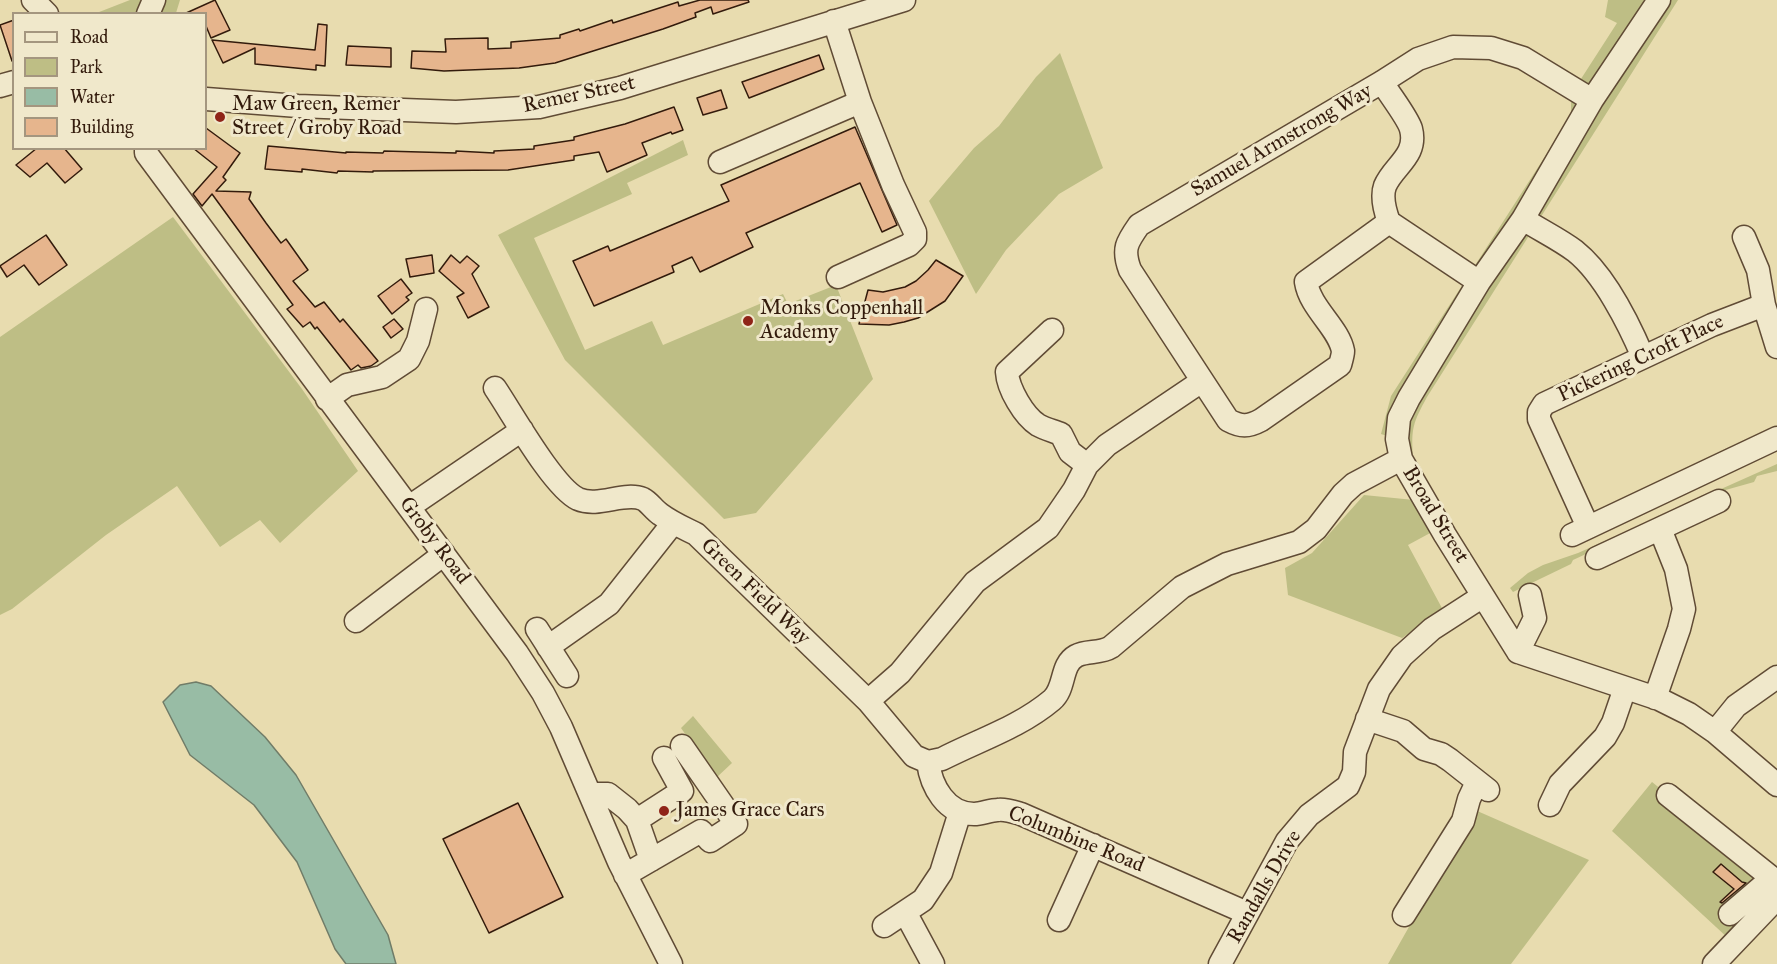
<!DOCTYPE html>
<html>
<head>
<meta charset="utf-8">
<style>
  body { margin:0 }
  #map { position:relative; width:1777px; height:964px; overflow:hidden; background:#e8dcaf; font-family:"IM FELL Great Primer",serif }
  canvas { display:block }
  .legend { position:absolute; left:12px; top:12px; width:195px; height:138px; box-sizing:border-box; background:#f0e8cb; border:2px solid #a4967f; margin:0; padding:8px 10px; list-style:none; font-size:18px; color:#331b0c }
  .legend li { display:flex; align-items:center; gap:12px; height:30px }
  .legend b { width:30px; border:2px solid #a4967f }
</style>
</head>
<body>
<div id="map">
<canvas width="1777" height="964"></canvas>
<ul class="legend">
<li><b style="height:8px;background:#f0e8cb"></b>Road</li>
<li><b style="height:16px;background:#bebe85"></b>Park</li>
<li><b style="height:16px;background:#98bca5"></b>Water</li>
<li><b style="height:16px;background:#e6b58d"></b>Building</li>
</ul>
</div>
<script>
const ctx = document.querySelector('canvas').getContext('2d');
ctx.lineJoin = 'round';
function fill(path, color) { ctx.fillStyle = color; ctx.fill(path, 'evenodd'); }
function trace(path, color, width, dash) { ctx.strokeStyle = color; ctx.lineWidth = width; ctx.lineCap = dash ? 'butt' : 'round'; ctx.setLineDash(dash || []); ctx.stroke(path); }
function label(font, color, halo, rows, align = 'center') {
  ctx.font = font + ' "IM FELL Great Primer",serif'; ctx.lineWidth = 6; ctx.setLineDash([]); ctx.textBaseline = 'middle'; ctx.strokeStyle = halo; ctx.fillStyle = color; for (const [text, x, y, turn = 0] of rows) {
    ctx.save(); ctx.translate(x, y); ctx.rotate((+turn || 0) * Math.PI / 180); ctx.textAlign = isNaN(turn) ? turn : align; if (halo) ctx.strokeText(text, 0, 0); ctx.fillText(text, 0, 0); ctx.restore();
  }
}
fill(new Path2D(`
  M130,0H180L176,13L94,14Z
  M1608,0H1678L1427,397C1413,423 1411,428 1413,457L1397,439L1381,434L1391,396L1571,116V87L1579,82L1617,23L1605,17Z
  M1060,53L1103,168L1059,194L1006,250L976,294L929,201L974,148L999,126L1036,77Z
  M683,140L688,155L627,183L632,194L534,238L585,350L652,321L663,345L783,294L788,304L836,285L873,379L756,513L724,519L565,360L498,235Z
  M173,217L302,389L358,471L280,543L260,520L220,547L177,486L106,535L12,609L0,615V337Z
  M1777,464V471L1757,476L1754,482L1722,491L1573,560L1571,564L1513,592L1510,588L1528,573L1543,565L1578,553Z
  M1364,495L1414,500L1432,532L1408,545L1443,610L1402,638L1288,595L1285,568L1312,553Z
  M693,716L732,763L716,778L681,728Z
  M1652,782L1777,882L1729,939L1612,831Z
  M1475,810L1589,860L1511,964H1388Z`), '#bebe85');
const water = new Path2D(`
  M196,682L211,686L265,737L296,775L388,935L396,964H346L335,949L297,862L254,805L190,755L163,702L180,685Z`);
fill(water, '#98bca5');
trace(water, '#707c68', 1.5);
const building = new Path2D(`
  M215,0L230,30L211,38L206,26V14H184Z
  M700,0H748L749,2L713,14L711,7L695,13L696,17L663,29L555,63L519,68L444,71L411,68L412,51L446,52L445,39L488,38V49L511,48V42L560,38V35L579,29L580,31L612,20L613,23L678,2L679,6Z
  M14,20V61H12L0,25Z
  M318,24L327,25L325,66L316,65V70L255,64V48L223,63L212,40L315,50Z
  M348,46L391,48V67L346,65Z
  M819,55L824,69L749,98L742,82Z
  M721,90L727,108L703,115L697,98Z
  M674,107L683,130L672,134L671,132L642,143L647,155L607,172L599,152L574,156V160L508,170L373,171V172L338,171L337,173L302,169V172L265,169L268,146L346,153V152L383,153L384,151L456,153V151L494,153V151L534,149V146L574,140V137L625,124Z
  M855,127L897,225L882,232L860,183L746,233L753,247L700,272L692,257L672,266L674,272L594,306L573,261L608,246L610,251L729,201L721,185Z
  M206,128L240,153L223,177L226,180L216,191L251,192L249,199L266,223L281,243L286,239L308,270L293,281L315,307L324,302L340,322L343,319L378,361L371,366L361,368L358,365L351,370L317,327L315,329L310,322L303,327L287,309L293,305L212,194L202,206L193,194L217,167L193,148H206Z
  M37,148H64L82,169L65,183L47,163L30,177L16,165Z
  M46,235L67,265L39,285L24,265L7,277L0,266Z
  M432,255L434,273L410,277L406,259Z
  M451,255L460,263L467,256L479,266L472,274L489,307L468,318L457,297L464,293L439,271Z
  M936,260L963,276L945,301L918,318L904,322L889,325L859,324L868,290L883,292L905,287L916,281L928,270Z
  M401,279L412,293L406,297L409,300L392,314L378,296Z
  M394,319L403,329L391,338L383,327Z
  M518,803L563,897L489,933L443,839Z
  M1721,864L1742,882L1746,883L1722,903L1720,902L1734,889L1713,872Z`);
fill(building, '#e6b58d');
trace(building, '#331b0c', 1.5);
const minor = new Path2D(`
  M33,0L47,14
  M1659,0L1592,100L1523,219L1479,282L1409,398L1399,418L1397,439L1401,459L1445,535L1518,652L1659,699L1689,714L1715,732L1777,785
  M148,14L154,0
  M834,21L860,102L893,185L915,232V239L909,245L838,277
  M1382,82C1389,94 1408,118 1411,129C1418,156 1393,166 1385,186C1381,197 1385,211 1389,222L1306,282C1310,308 1339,328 1343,351C1343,355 1341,361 1340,365L1261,420C1248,427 1241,427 1228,420L1130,270C1122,249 1127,242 1139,225L1382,82L1418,59L1453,47L1491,48L1523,58L1592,100
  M0,86L14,82
  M206,99L298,106L456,112L539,107L620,88L904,0
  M146,148V153L517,653L543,693L561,727L619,862L671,964
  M720,162L860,102
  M1523,219C1540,230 1559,239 1575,251C1604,274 1629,324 1643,357
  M1389,222L1479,282
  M1744,237L1758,270L1764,305L1777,347
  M1052,330L1007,372C1008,389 1024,416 1038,425C1045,429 1054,431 1061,434L1070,452L1087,465
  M495,388C512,413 553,487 578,499C599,508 624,491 643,499C649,502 654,510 660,514C672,523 684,528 696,534L868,701L914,756L928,762
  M327,399L347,385L382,377L409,359L418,341L426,309
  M409,507L522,430
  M1588,527L1539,419V412L1544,404L1712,325L1764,305
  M1572,535L1777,438
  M1597,558L1719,501
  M356,621L444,554
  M537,629L567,676
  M548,647L609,604L673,523
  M1518,652L1535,618L1530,595
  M1655,698L1679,629L1684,609L1676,569L1660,529
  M868,701L900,673L975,582L1048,528L1074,490L1087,465L1107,445L1202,381
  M1367,719L1403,731L1424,749L1441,754L1450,760L1488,790
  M1715,732L1736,706L1777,677
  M928,762L942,759C979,740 1020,727 1052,700C1066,688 1060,665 1076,656C1087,650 1100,654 1111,647L1182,587L1227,564L1299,542L1316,529L1343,494L1354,484L1401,459
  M928,762C931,786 946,814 974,814C982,814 990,810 998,810C1005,809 1014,812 1021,814L1247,913
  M590,794H608L627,809L637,820L651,860
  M1668,795L1777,882
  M1550,805L1560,784L1605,737L1613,723L1625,688
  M637,820L682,791L664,758
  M625,875L701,831L710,841L736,824L682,746
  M905,912L933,964
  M1730,914L1772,878
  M1404,915L1463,821L1469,799L1477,782
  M1059,920L1093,845
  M884,926L923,900L941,873L960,812
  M1220,964L1287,841L1309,815L1348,786L1354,772L1355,752L1379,689L1402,656L1432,629L1483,596
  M1714,964L1777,898`);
trace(minor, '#604b35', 25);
trace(minor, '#f0e8cb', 22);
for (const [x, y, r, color] of [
  [220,117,6,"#8f2418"],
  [748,321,6,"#8f2418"],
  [664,811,6,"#8f2418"]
]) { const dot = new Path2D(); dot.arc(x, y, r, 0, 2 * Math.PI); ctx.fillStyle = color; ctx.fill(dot); trace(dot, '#f0e8cb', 2); }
label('21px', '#331b0c', '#f0e8cb', [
  ["Remer Street",579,95,-12],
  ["Samuel Armstrong Way",1282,141,-30],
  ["Pickering Croft Place",1641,359,-25],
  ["Broad Street",1435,515,59],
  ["Groby Road",434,541,53],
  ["Green Field Way",755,592,44],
  ["Columbine Road",1076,840,22],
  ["Randalls Drive",1265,887,-60]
]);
label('21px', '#331b0c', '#f0e8cb', [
  ["Maw Green, Remer",232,105],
  ["Street / Groby Road",232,129],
  ["Monks Coppenhall",760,309],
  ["Academy",760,333],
  ["James Grace Cars",676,811]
], 'left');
</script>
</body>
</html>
